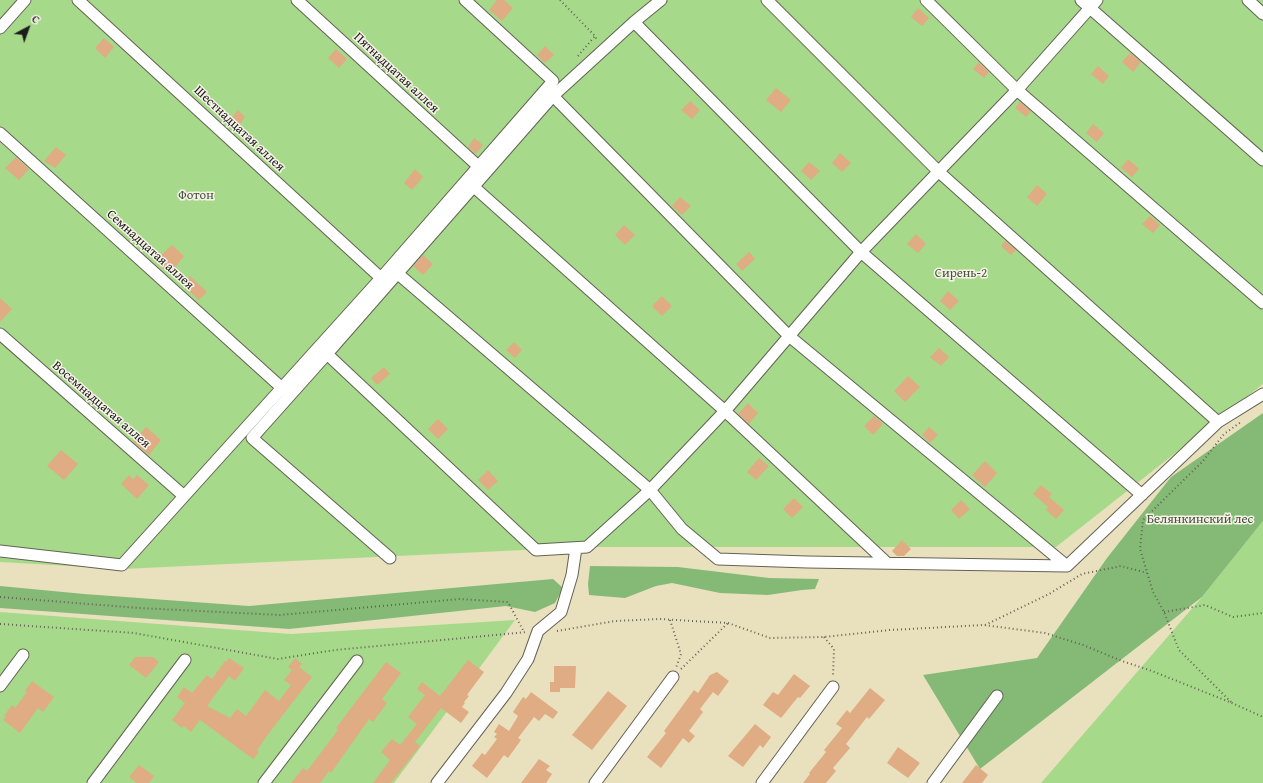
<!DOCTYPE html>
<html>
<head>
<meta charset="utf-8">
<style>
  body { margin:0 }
  #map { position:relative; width:1263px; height:783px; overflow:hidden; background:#e9e1be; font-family:"Gentium Book Plus",serif }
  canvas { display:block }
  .north { position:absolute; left:8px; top:8px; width:40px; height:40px; -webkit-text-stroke:3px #f7f3e8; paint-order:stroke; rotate:41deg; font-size:11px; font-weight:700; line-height:16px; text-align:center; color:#1c1c1c }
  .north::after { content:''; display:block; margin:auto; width:14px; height:18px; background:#1c1c1c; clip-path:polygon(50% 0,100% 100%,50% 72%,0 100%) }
</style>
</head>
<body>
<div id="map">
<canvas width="1263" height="783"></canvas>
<div class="north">С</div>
</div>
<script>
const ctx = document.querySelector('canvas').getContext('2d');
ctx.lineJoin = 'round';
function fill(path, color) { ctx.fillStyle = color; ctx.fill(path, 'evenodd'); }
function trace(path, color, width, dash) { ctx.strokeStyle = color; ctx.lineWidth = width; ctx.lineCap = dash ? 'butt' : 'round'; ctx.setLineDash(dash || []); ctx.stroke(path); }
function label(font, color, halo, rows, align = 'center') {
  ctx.font = font + ' "Gentium Book Plus",serif'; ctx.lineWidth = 3; ctx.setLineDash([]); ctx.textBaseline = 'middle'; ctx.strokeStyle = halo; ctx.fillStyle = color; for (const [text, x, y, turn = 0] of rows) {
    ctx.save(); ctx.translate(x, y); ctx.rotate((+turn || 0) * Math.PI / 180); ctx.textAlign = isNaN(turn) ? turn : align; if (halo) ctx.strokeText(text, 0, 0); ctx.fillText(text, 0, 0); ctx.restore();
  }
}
fill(new Path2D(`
  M0,0H1263V384L1056,547H587L123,569L0,562Z
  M1263,521V783H1041L1202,597Z
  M0,612L291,634L515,620L394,783H0Z`), '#a6da8a');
fill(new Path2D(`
  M1263,413V521L1202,597L980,769L923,675L1037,658L1107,558L1171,477Z
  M590,566L678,567L769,578L819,579L815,589L802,590L768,595L720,593L672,583L656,586L625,598L589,595L588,584Z
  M553,579L563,588L555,603L535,612L506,606L289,629L0,608V586L84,594L249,606Z`), '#84ba76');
fill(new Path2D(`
  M497,0H504L513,8L502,21L489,10Z
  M918,8L929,18L922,26L911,17Z
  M104,38L114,47L105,58L95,48Z
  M545,46L554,55L545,63L537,55Z
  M336,49L347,59L339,68L328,58Z
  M1130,53L1141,62L1133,72L1122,62Z
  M979,62L989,72L984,78L973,69Z
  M1098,66L1109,76L1103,84L1091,74Z
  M776,88L791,100L781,112L766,100Z
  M690,101L700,110L692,119L681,110Z
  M1020,102L1031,111L1026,117L1015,108Z
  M238,110L245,117L235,131L227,124Z
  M1093,124L1104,133L1097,142L1086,133Z
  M474,138L483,145L476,154L468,147Z
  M56,147L66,155L55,168L44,161Z
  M840,153L851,163L842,172L832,163Z
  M16,157L29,169L19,180L5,168Z
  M1128,159L1139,169L1132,177L1121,168Z
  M809,162L820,171L811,180L801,171Z
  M415,169L423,177L412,190L404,183Z
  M1037,185L1047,194L1037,206L1027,197Z
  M680,197L691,206L682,215L672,206Z
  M1150,216L1160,225L1153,233L1142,224Z
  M624,225L635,235L625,245L615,235Z
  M916,234L926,244L918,253L907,244Z
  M1005,241L1016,250L1011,255L1001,246Z
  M172,245L184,256L170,274L155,261Z
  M749,252L755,259L742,271L736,264Z
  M423,255L433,264L423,275L413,266Z
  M190,276L207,292L199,300L182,285Z
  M948,291L959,301L950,310L940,301Z
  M662,296L672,306L662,316L652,306Z
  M0,298L12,309L0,322Z
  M514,342L522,350L515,358L506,350Z
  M939,348L949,357L941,366L930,357Z
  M384,367L390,374L377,385L371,378Z
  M908,376L920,387L905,402L894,391Z
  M748,403L758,413L749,424L738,414Z
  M874,416L883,424L873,435L864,426Z
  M438,419L448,429L438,439L428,429Z
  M146,427L161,440L149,455L133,442Z
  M929,427L938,435L930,443L922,435Z
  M61,450L78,464L64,480L47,466Z
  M759,458L769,466L756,480L747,472Z
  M985,461L997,473L985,487L972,475Z
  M488,470L498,481L488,490L478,480Z
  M129,475L133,479L137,475L149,485L137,499L121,484Z
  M1041,485L1052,494L1049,497L1064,510L1056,519L1046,510L1048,507L1033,494Z
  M794,498L803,507L792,518L783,509Z
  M961,500L970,509L959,519L951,510Z
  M902,540L911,549L904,556H897L892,551Z
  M135,657H153L159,662L146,678L129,665Z
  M229,658L244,668L235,681L229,676L207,706L230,718L237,709L246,716L265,690L279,701L291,685L284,680L292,670L288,667L295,658L302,664L299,667L312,677L269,733L257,750L259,752L253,759L200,720L191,732L184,726L182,728L172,720L185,703L177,697L184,687L192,693L207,675L212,679L225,661L226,662Z
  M468,660L484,672L467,695L469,696L464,702L465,703L462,707L469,712L461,723L441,708L415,742L420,746L391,783H373L390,760L381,752L392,739L400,745L417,724L408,717L425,695L417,689L422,682L440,696Z
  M386,662L401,673L382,699L387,703L373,722L369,719L331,773L329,771L320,783H291L303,768L307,771L338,730L336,728Z
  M554,666H576L575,688H560V692H550V682H554Z
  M717,672L729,681L718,696L713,692L700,709L703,712L689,731L695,736L689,743L683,738L661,768L647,757L666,733L664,731L694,690L698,693L710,675Z
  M794,674L810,686L800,698L798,697L781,718L763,705L773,692L778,695Z
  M32,681L54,697L43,712L38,708L20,733L3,720L6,717L4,716L12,705L15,708L27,692L25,691Z
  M870,688L885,700L869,719L867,717L846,744L850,748L833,768L836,771L826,783H803L810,774L809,773L826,752L824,750L842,728L836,724L847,710L850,713Z
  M608,691L627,706L592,750L572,735Z
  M531,692L558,712L553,719L545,714L539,721L534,717L518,738L521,740L508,758L504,755L487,778L472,766L482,753L485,755L497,739L494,737L497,734L494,732L499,724L509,731L518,716L513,712L523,697L526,699Z
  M755,724L771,737L763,748L760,745L743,767L728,756Z
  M898,747L920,763L908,778L887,763Z
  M539,759L550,766L546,770L552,774L546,783H521Z
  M139,765L154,776L149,783H137L129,777Z
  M976,765L988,775L982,783H962Z`), '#dfac84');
const minor = new Path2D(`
  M78,0L381,278
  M297,0L478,166
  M661,0L634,22L553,96L327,354L536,550L587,547L650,490L725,411L861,252L1017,90L1097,0
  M767,0L939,172L1218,422
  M926,0L1017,90L1263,303
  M1081,0L1263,160
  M1248,0L1263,14
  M634,22L861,252L1142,495
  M0,28L25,0
  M553,96L789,336L1067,566
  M0,133L282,388
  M474,187L725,411L887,563
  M397,273L650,490L682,529L718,559L807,562L1067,566L1218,422L1263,394
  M0,334L184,496
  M327,354L252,438L390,558
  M0,551L122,565L381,278L553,81L465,0
  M0,686L23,655
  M93,783L185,660
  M264,783L357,661
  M437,783L506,693L528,659L538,631L561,612L572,575L576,548
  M595,783L673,677
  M762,783L833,687
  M933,783L997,696`);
trace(minor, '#646155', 13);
trace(new Path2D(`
  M560,0L595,36L597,40
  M578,56L595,36
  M0,597L139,608L280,615L460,599L508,602L524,632
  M1164,612L1205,605L1233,617L1263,613
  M670,620L681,654L676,668
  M0,624L134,633L278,659L335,650L527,632
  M985,625L1049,594L1082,574L1121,566L1147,573
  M557,631L615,621L659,619L728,623L770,638L824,637L890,630L984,625L1045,633L1083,645L1122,661L1152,671L1232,703L1263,717
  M824,637L834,649L833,676
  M681,669L728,623
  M1231,702L1179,650L1164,612L1153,592L1140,549L1143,520L1203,461L1224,434L1241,422`), '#646155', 2, [1, 3]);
trace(minor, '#fff', 11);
label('13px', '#1c1c1c', '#f7f3e8', [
  ["Пятнадцатая аллея",396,73,43],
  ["Шестнадцатая аллея",239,129,43],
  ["Семнадцатая аллея",150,250,42],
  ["Восемнадцатая аллея",101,405,41]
]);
label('13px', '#45553d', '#f7f3e8', [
  ["Фотон",196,196],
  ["Сирень-2",961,274],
  ["Белянкинский лес",1200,520]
]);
</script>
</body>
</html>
